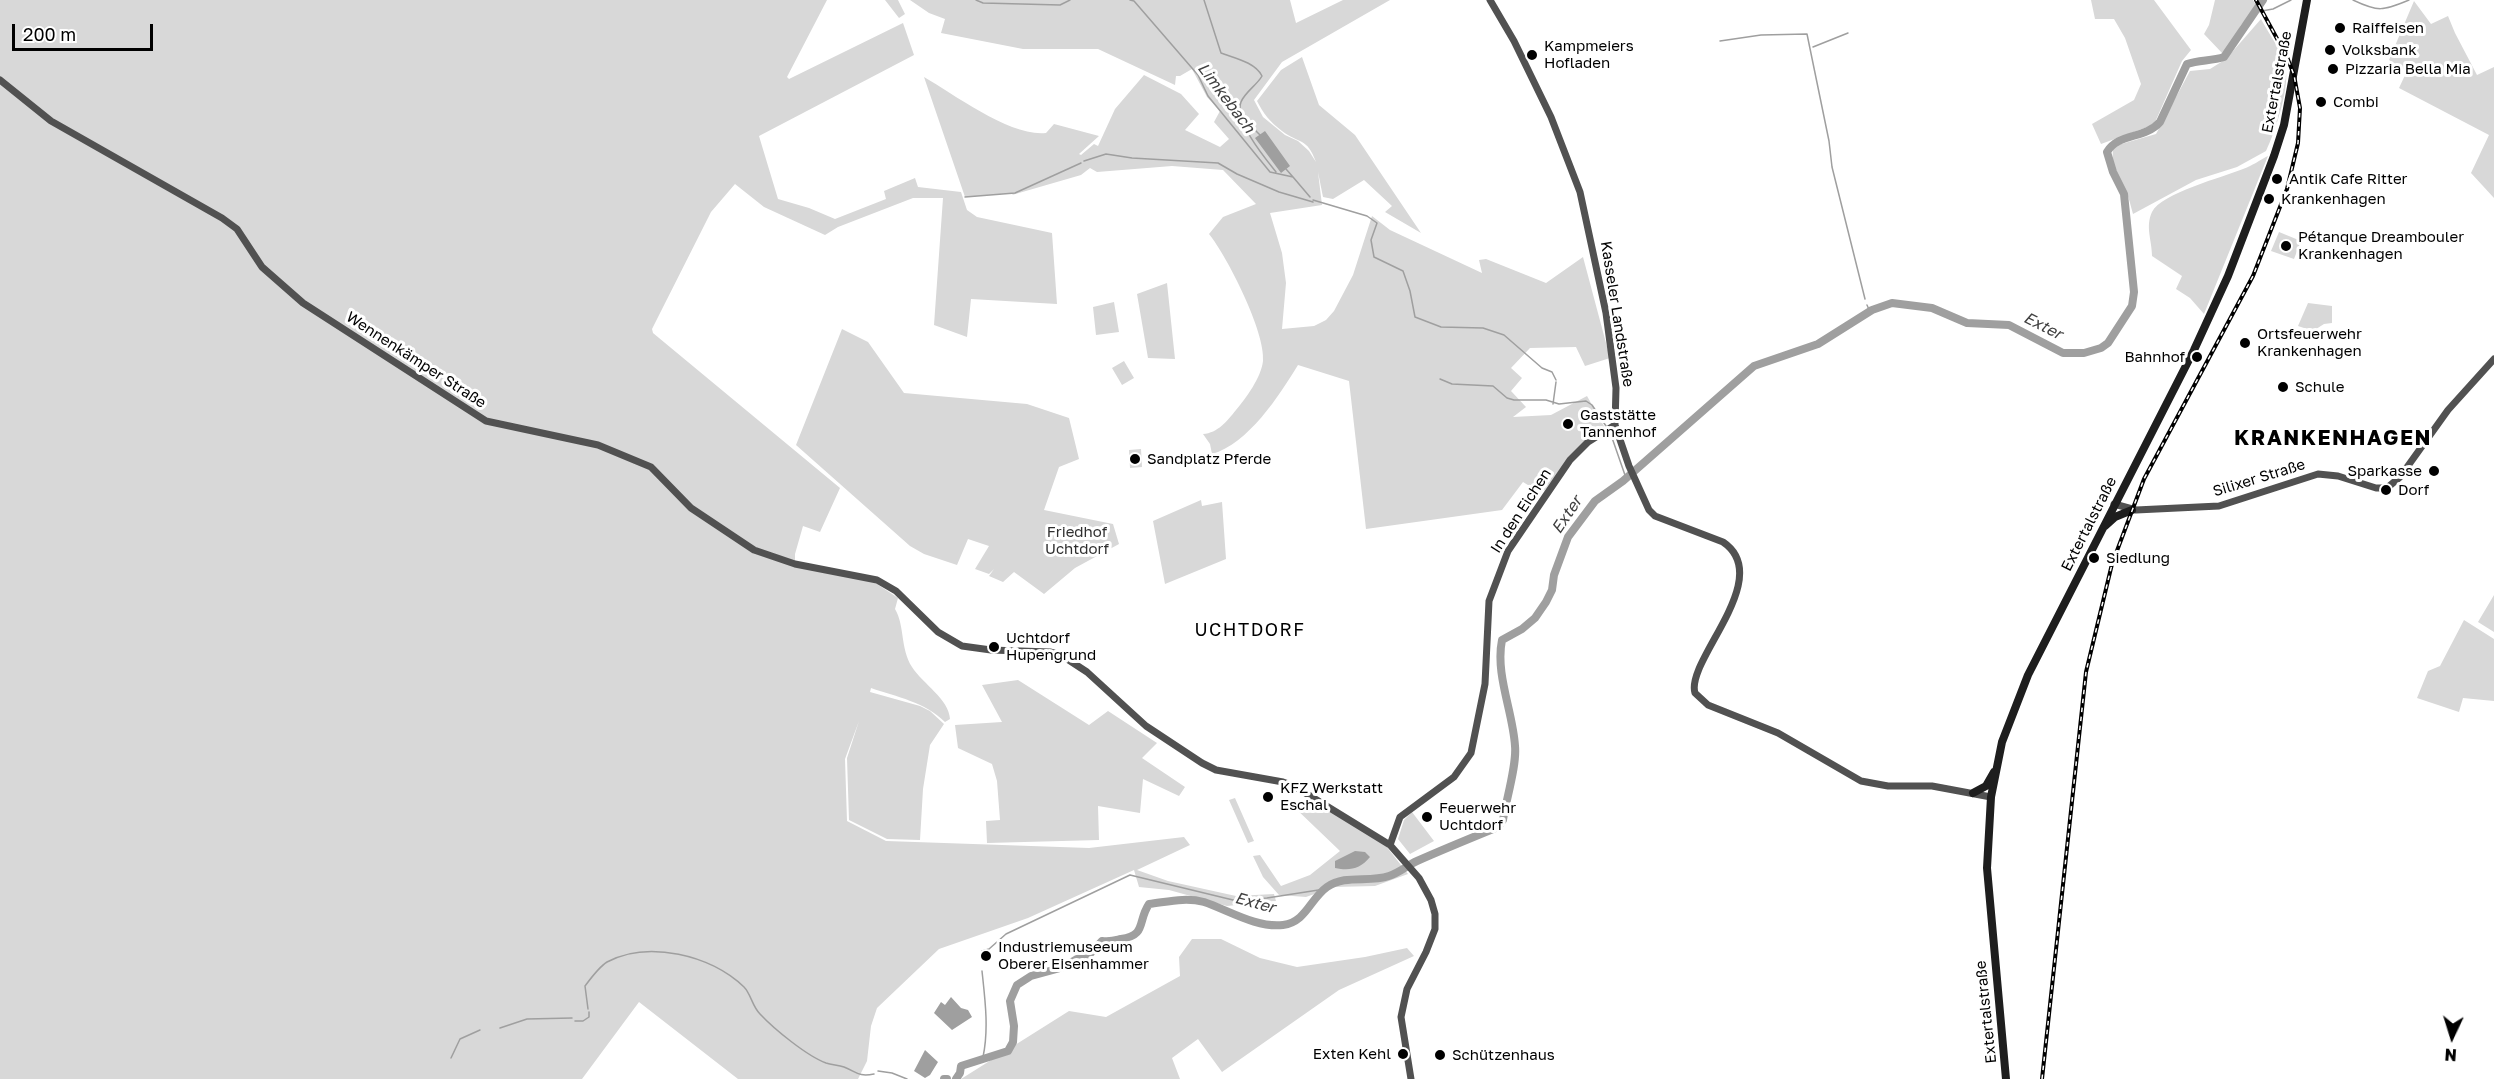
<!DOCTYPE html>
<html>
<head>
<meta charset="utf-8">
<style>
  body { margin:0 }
  #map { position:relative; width:2494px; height:1079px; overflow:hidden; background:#fff; font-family:"Golos Text",sans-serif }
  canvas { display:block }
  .north { position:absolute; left:2422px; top:1007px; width:60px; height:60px; -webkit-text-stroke:4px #fff; paint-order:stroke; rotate:184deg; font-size:16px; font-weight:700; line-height:24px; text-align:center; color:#000 }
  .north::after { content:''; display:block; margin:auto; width:21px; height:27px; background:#000; clip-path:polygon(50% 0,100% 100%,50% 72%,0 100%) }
  .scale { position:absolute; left:12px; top:24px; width:141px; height:27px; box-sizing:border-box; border:3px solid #000; border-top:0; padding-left:8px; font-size:18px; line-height:21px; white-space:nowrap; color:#000; -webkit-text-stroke:4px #fff; paint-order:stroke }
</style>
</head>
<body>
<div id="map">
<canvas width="2494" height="1079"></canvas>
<div class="north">N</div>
<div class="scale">200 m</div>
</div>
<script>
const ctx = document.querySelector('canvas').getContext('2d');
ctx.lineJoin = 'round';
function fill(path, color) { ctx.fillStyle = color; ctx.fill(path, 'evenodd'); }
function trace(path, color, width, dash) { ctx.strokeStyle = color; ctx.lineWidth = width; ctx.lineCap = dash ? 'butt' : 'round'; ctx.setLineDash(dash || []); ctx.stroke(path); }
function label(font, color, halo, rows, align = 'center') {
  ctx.font = font + ' "Golos Text",sans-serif'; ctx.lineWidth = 6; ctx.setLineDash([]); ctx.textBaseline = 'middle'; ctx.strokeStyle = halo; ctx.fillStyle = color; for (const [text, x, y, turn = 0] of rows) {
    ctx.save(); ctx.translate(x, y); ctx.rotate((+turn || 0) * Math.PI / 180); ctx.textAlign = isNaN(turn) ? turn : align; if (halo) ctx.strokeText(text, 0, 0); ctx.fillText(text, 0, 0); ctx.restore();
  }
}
fill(new Path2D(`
  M0,0H827L787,77L789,79L903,23L914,55L759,136L778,199L809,208L835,219L886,199L884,191L915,178L918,187L961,192L967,210L977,217L1052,233L1057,304L971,299L967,337L934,325L943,198H913L838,227L825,235L764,207L735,184L711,212L652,329L653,333L840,488L820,532L803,526L795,554V566L871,580L898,598L895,609C905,626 900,648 912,667C923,684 949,699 950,719L945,722C925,702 897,697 871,688L870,692L920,706L930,711L944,724L930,745L923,789L920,840L887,839L849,820L847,758L859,721L845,759L847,821L886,841L1089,848L1184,837L1190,845L1137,870L1168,881L1236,896L1274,894L1276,901L1227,906L1169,890L1139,887L1134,870L1028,918L939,949L877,1008L871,1026L867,1061L858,1079H738L639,1002L582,1079H0Z
  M885,0H898L905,14L899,18Z
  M910,0H1290L1296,23L1343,0H1390L1282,62L1254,100L1263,117L1285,135L1298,141L1309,151L1316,162C1307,137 1299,144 1282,131C1270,122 1263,113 1257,101L1281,70L1302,57L1319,105L1355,135L1421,233L1385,212L1392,206L1364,180L1333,199L1323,197L1318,172L1322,205L1270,213L1282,253L1286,283L1282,329L1314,326L1326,320L1334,311L1353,275L1372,216L1390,230L1482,273L1479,260L1486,259L1546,283L1583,257L1610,358L1585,366L1576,347L1530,348L1511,368L1522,378L1511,391L1526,407L1513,417L1551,415L1587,396L1605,428L1575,451L1544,491L1538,488L1536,490L1523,482L1502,510L1366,529L1349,381L1298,365C1279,396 1248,444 1212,454L1210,444L1203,434C1218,433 1227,421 1236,410C1246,398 1261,378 1263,361C1266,333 1227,256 1209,234L1223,217L1256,204L1223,170L1172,166L1097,172L1090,168L1081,175L1012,195L1014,193L965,197L924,77C955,95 1011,137 1046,133L1054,124L1099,136L1079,154L1081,155L1094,144L1098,146L1115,109L1144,75L1181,94L1199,114L1185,130L1220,147L1229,139L1214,122L1220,111L1207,97L1192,69L1180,76H1176L1175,85L1098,49H1023L941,33L945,19L929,13Z
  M2091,0H2154L2191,50L2182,61L2156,120L2150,126L2101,144L2092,124L2134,100L2141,84L2125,38L2114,19H2095Z
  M2215,0H2253L2257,7L2241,25L2230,45L2222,53L2204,34L2209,25Z
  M2414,1L2431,24L2448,16L2455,33L2477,75L2494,67V198L2471,173L2489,135L2399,88L2407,71L2389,60Z
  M2261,19C2268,33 2281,49 2285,65C2291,85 2275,132 2266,151L2237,167L2196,180L2133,214C2131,207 2129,198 2126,191C2119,176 2111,167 2113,149L2118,145L2156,134L2190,71L2210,69L2226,59Z
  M2268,156L2204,314L2190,298L2176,289L2182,276L2152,256C2152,240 2145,227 2152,212C2161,193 2224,177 2243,169C2252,166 2260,160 2268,156Z
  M2279,232L2301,241L2294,259L2271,251Z
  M1167,283L1175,359L1148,358L1137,294Z
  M1114,302L1119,332L1096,335L1093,307Z
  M2308,303L2332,306V323L2324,324L2313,331L2298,326Z
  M842,329L868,342L904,393L1027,404L1069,418L1079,459L1059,467L1044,510L1113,524L1119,544L1075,568L1044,594L1014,572L1003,582L989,576L994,569L989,574L975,569L989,546L968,539L957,565L924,554L910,546L796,445Z
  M1124,361L1134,378L1122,385L1112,368Z
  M1141,449L1142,467L1130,468L1129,450Z
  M1201,500L1202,506L1222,502L1226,559L1165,584L1153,521Z
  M2494,595V632L2478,622Z
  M2464,620L2494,639V701L2463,698L2459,712L2417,698L2428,671L2440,666Z
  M1018,680L1089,725L1108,711L1157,743L1142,758L1185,787L1179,796L1143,779L1140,813L1098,806L1099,840L987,843L986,821L1000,820L997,781L992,764L958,748L955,725L1002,722L982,685Z
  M1235,798L1254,841L1248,843L1229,800Z
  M1293,806L1323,807L1386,846L1408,874L1375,886L1334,887L1306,897L1279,895L1263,877L1253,856L1260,855L1281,886L1310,875L1340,851Z
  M1412,812L1434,841L1410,854L1398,839L1404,820Z
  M1192,939H1221L1260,958L1297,967L1365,957L1407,948L1414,956L1339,990L1222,1072L1198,1039L1172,1058L1180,1079H961L1069,1011L1106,1017L1180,976L1179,957Z`), '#d8d8d8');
fill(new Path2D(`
  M1265,131L1290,166L1281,173L1255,138Z
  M1355,851L1365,852L1370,857C1360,869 1350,871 1335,868V861Z
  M951,997L961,1008L968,1010L972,1017L952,1030L934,1013L941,1002L945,1005Z
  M925,1050L938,1062L930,1075L925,1078L914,1071Z`), '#9f9f9f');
trace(new Path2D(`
  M976,0L983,3L1060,5L1070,0
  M1130,0L1134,1L1198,75L1208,96L1270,172L1293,177L1310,197
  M1204,0L1221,53C1234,58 1255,62 1262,76C1257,85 1245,92 1241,102C1234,121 1264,157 1276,172
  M2353,0C2378,12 2383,11 2409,0
  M2256,12L2273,9L2291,0
  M1720,41L1761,35L1807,34L1829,141L1832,167L1865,299
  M1813,47L1848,33
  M1243,118L1260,135
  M1084,161L1106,154L1132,158L1218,163L1237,174L1279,192L1313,202
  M1286,169L1293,177
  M965,197L1015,193L1081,163
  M1313,200L1367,216L1377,223L1371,240L1374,257L1403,271L1410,291L1415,317L1441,327L1483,328L1504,335L1542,368L1552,372L1556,380
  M1867,305L1870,312
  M1440,379L1452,384L1493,386L1507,398L1514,400H1546L1559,404L1586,401L1592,405L1606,426
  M1553,404L1556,382
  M1610,432L1626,478
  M982,960V951L989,949L1006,934L1130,875L1233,900L1267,898L1325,889
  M982,971C985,999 989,1029 983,1057
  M588,1009L585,986C591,978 599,967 607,962C648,940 711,955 744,987C751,994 752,1006 760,1014C774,1029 807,1056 826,1063C832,1065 838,1065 844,1067C857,1072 858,1077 874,1074
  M575,1021H583L589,1017V1012
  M500,1028L527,1019L572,1018
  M451,1058L460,1039L480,1030
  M878,1071L892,1073L907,1079`), '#9f9f9f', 1.5);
trace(new Path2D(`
  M944,1079H947
  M956,1079L960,1073L961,1066L1008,1051L1013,1042L1014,1026L1010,1001L1017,985L1031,976L1064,967L1077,959L1086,958L1102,941C1111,942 1113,941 1121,939C1147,935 1137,922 1149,904C1167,902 1185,897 1204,902C1228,910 1256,928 1283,925C1306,922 1310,899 1327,887C1346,874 1368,883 1389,876C1399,873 1408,865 1417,861C1444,849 1471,838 1498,827L1503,820C1506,800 1517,765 1515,746C1513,712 1495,674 1502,640L1522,629L1535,618L1546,602L1552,590L1554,575L1568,537L1595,501L1623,481L1754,366L1818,344L1872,310L1892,303L1932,308L1967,323L2009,325L2063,353H2084L2101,348L2108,343L2132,306L2134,292L2124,194L2113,172L2107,152C2118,133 2145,139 2160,122L2187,64C2199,60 2212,61 2224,57L2263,0`), '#9f9f9f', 8);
trace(new Path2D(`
  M1490,0L1514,41L1551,117L1580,192L1606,313L1616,388L1615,425L1629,466L1649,510L1655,516L1723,542C1776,578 1685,661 1695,693L1708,705L1778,733L1861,781L1888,786H1932L1991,797
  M0,80L51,121L222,218L237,229L262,267L303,303L486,421L598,445L651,467L691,508L754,550L795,564L877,580L896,591L938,632L962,646L991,650L1050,652L1061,655L1087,672L1146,726L1202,763L1216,770L1283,782L1294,786L1390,845L1419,878L1431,900L1435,914V929L1426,952L1407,989L1401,1017L1411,1079
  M2114,504L2136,510L2219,506L2318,474L2338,476L2376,488H2387L2400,477L2448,410L2494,359
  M1390,845L1400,817L1454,777L1471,753L1485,684L1489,601L1508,551L1570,460L1588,442L1615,425`), '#515151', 7);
trace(new Path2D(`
  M2105,526L2115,517L2132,510
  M1973,793L1986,786L1994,772
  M2006,1079L1987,868L1991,797L2002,742L2028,675L2194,350L2228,276L2274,156L2284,125L2307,0`), '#1e1e1e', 8);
const rail = new Path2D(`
  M2042,1079L2086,672L2112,564L2144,479L2253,276L2287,189L2298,143L2300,108L2294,75L2287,57L2256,0`);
trace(rail, '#000', 4);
trace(rail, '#fff', 1.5, [4.5]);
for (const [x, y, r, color] of [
  [2340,28,6,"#000"],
  [2330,50,6,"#000"],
  [1532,55,6,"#000"],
  [2333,69,6,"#000"],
  [2321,102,6,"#000"],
  [2277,179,6,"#000"],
  [2269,199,6,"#000"],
  [2286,246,6,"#000"],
  [2245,343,6,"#000"],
  [2197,357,6,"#000"],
  [2283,387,6,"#000"],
  [1568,424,6,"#000"],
  [1135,459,6,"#000"],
  [2434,471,6,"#000"],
  [2386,490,6,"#000"],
  [2094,558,6,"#000"],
  [994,647,6,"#000"],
  [1268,797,6,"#000"],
  [1427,817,6,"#000"],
  [986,956,6,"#000"],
  [1403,1054,6,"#000"],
  [1440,1055,6,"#000"]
]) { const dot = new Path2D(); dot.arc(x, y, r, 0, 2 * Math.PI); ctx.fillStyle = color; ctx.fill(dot); trace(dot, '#fff', 2); }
label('15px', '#000', '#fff', [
  ["Raiffeisen",2352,28],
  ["Kampmeiers",1544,46],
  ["Hofladen",1544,63],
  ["Volksbank",2342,50],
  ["Pizzaria Bella Mia",2345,69],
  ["Combi",2333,102],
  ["Antik Cafe Ritter",2289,179],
  ["Krankenhagen",2281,199],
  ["Pétanque Dreambouler",2298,237],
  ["Krankenhagen",2298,254],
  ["Ortsfeuerwehr",2257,334],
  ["Krankenhagen",2257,351],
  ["Bahnhof",2185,357,"right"],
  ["Schule",2295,387],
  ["Gaststätte",1580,415],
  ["Tannenhof",1580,432],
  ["Sandplatz Pferde",1147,459],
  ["Sparkasse",2422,471,"right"],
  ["Dorf",2398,490],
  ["Siedlung",2106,558],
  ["Uchtdorf",1006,638],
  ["Hupengrund",1006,655],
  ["KFZ Werkstatt",1280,788],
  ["Eschal",1280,805],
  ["Feuerwehr",1439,808],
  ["Uchtdorf",1439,825],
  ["Industriemuseeum",998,947],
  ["Oberer Eisenhammer",998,964],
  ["Exten Kehl",1391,1054,"right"],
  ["Schützenhaus",1452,1055]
], 'left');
label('15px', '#000', '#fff', [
  ["Extertalstraße",2277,82,-79],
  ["Kasseler Landstraße",1617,314,81],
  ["Wennenkämper Straße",416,360,33],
  ["Silixer Straße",2259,478,-17],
  ["In den Eichen",1521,511,-57],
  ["Extertalstraße",2089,524,-63],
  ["Extertalstraße",1986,1012,-96]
]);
label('15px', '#2f2f2f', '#fff', [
  ["Friedhof",1077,532],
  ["Uchtdorf",1077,549]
]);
label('italic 16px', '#404040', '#fff', [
  ["Limkebach",1226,98,53],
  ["Exter",2043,326,27],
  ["Exter",1567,515,-56],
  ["Exter",1255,903,15]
]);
ctx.letterSpacing = '1.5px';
label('18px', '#000', '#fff', [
  ["UCHTDORF",1250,630]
]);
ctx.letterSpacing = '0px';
ctx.letterSpacing = '1.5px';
label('bold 21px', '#000', '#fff', [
  ["KRANKENHAGEN",2333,438]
]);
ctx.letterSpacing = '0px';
</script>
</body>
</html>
